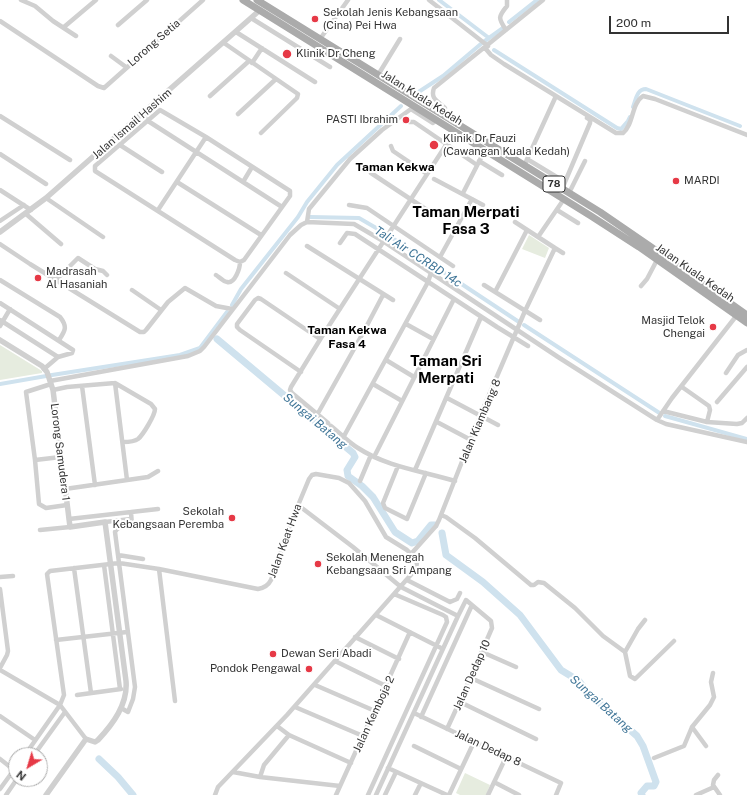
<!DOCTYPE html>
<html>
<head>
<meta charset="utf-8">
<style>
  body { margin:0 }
  #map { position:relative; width:747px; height:795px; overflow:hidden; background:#fff; font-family:"Public Sans",sans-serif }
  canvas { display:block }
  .north { position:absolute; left:8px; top:747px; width:40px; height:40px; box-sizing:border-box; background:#fff; border:1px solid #adadad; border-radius:50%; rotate:218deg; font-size:11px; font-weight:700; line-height:16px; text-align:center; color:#333 }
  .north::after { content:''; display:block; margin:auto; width:14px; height:18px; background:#e63946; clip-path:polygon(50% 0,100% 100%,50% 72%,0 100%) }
  .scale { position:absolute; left:609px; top:16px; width:120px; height:18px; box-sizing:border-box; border:2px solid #333; border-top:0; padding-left:5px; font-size:12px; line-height:14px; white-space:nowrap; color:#333; -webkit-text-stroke:3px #fff; paint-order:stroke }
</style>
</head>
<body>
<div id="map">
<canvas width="747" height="795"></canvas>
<div class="north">N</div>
<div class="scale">200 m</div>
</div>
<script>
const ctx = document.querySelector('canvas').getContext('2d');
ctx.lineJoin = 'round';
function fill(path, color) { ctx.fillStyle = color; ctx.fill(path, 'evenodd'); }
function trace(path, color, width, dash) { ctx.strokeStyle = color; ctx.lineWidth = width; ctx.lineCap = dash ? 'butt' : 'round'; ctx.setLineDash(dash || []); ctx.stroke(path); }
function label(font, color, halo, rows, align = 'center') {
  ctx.font = font + ' "Public Sans",sans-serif'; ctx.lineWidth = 4; ctx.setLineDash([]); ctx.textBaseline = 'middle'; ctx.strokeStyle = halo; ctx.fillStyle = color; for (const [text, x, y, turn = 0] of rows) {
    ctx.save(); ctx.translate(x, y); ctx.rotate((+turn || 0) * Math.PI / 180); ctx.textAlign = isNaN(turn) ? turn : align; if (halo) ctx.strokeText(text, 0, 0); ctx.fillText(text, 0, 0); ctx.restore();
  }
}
fill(new Path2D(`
  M529,235L549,248L545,258L522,249Z
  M0,345L42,371V373L0,380Z
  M465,773L490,785L486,795H460L456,793Z`), '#e6ecdf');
trace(new Path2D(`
  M439,0L489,38
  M509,22L537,0
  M494,50L617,128L621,129L628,121L630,117
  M417,93L443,76L482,43L503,28
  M633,107C636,99 637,89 646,89L740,126
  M310,217L359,218L383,232L519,322
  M232,305L241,289L298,217L307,202L337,165L401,106
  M524,325L661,414
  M0,384L52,375L180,355L200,348L227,312
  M665,416L747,439`), '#cfe2ee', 4);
trace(new Path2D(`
  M217,339L353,453L355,457L347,470L348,476L362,486L373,497L395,532L412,543L418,541L431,525H435
  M442,533L446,555L483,582L520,615L561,670L579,681L588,693L637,736L643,746L656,782L654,786H647L641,793L642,795
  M99,759L118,777L133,795`), '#cfe2ee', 7);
trace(new Path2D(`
  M21,0L35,6L53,21L76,36
  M429,0L488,46
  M251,18L330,67
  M0,21L98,86L104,88L203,0
  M118,25L147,0
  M64,27L96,0
  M506,30C498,18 498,17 507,6V0
  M236,32L315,82
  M320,39L348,0
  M224,43L298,94L297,98L261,133
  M485,48L491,55L504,64L616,133H623C634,124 631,104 643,96L655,99L747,135
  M111,56L126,67
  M252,63L262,48
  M378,75L400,39
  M210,96L249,61
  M160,110L206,137L290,191V196L244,260L240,262L235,260L95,171V166Z
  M238,114L276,79
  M142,115L148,121L282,207
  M0,116L70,160
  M443,116L445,108C438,101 430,99 434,88L543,0
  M409,122H414L477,165
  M120,145L162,172
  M391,146L393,151L427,174
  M0,154L46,184
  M527,159L565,182
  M479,161L502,175
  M524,166L556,96
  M371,173L433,214
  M434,179L483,205
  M177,182L261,235
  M243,182L252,167
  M562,189L590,123V120L587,118
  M0,190L31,210
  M463,193L485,150
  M569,193L585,161
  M46,198L103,237
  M349,205L367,208L453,266
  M158,210L206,137
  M557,210L578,223
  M26,214L61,244
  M0,221L24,205
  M307,222L309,209L350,159L382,130L411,109L433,123L436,120
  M538,237L564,199
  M340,243L347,233L355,234L497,327L528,346
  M0,244L30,264L140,332H144L146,330L168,302L185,288L216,306L232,309
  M307,246L393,300
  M555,248L563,253
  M440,257L472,199
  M286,273L340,309
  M216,275C219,277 224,282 227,282C235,284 240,268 240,262
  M0,280L60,317C68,327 65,331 59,340
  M56,280L78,258L95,269L103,271L107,275
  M484,285L540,320
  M641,286L647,279L657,260
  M132,290L161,310
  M495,292L527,230
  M0,303L73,350L72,353L58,357L44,369
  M0,320L58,357
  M406,324L433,339
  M0,326L10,309
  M386,360L414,377
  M301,372L240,330L237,327V324L255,300L258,298L261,299L320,339
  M726,373L738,355L747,350
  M50,381L188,356L200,351L204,347L290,235L301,225L307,222L354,224L383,241L558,357L657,420L666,424L747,442
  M115,383L127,480
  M51,384L26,392L35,460L39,504L46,508L67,505
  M373,384L402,401
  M82,386L95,485
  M682,387L709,406L710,410L707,422
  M53,390L67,387L115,383L151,404L155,409C155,415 143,435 138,439C134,442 127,442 123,442
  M447,398L498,425
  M717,402L747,367
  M663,411L707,422L737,424L742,423L747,418
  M317,415L363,333L383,295
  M657,420L672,398L737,315
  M437,422L471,440
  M328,423L292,393L290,390L291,387L321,338L455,131
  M331,426C340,433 348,442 358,448C387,467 422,471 455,481
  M344,436L428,282L431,273
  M374,457L454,299
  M35,460L61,457
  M398,466L383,503L385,508L407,519L426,473
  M415,470L481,317
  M360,481L371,455
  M65,489L148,477L158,471
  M298,505L353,547L401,587L458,616
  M441,515L446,517L475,538L531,585H534L538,582L544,583L575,608L603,636L625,652L638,629L645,620
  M69,519L158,509
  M105,522L131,519
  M40,530L70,527
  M118,555L143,559
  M104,565L120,689
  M74,568L91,693
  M159,569L175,701
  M0,577L13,576
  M407,580L450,602L457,599L460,593
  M0,589L8,651L7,655L0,668
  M376,615L443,649
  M355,637L399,659
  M56,640L127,632
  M482,652L516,667
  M625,652L630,676L635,679L674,641
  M335,661L386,686
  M0,670L60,705L86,739
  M471,678L539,709
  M315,685L375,711
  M77,695L121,689
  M460,702L536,739
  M295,707L363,736
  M121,708L128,712L133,699L135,687L115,532C118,525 126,527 132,526L131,512
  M414,713L561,783L556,795
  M0,716L35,740
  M421,717L472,605
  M277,726L289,735L351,763
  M692,727L706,746
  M414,746L461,769
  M25,755L60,705L64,695L47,574L50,571L119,563L159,569L258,589C264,588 268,586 271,580L294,515L309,479L312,475L316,474L339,478L349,483L365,501L386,537L407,550L411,554L436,526L439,520L480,416L525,311L555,248L515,222
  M34,755L65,712
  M654,758L684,746L692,727L710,705L714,697L711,682L713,673
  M0,759L14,770
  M388,768L447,795
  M233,772L260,777L340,786
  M718,775L714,780L713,785L720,795
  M260,777L264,765L289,735
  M494,782L519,795
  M0,789L16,767
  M6,795L17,779
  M215,795L218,787L287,715L416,569L417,562L411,554
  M336,795L410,632
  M368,795L447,622L446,617L443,615L394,594
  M376,795L458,616L466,600L491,621L492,628L465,690L447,729
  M385,795L396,772
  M415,795L421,783
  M449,795L474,742
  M488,795L506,757
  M696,795L714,787`), '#d0d0d0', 4.5);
trace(new Path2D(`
  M0,232L46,198L260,10
  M0,340L42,366L47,372L53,390L70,527L105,522L126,681C128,704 113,724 98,740L95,742L86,739L46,795`), '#d0d0d0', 5.5);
trace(new Path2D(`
  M243,0L591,216L639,247L747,323
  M257,0L600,212L651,247L747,315`), '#ababab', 7);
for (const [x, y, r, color] of [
  [315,19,4,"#e63946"],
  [287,54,5,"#e63946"],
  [406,120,4,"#e63946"],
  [434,145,5,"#e63946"],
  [676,181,4,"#e63946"],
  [38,278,4,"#e63946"],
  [713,327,4,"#e63946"],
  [232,518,4,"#e63946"],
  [318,564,4,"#e63946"],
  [273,654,4,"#e63946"],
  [309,669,4,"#e63946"]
]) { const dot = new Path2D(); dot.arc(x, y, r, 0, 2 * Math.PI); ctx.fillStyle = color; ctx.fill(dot); trace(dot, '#fff', 1.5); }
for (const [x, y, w] of [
  [554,184,22]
]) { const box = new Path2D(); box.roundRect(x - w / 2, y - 8, w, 16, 3); ctx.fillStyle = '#fff'; ctx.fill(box); trace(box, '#333', 1); }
label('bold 10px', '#333', null, [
  ["78",554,184]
]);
label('11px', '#333', '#fff', [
  ["Sekolah Jenis Kebangsaan",323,13],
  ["(Cina) Pei Hwa",323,26],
  ["Klinik Dr Cheng",296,54],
  ["PASTI Ibrahim",398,120,"right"],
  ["Klinik Dr Fauzi",443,139],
  ["(Cawangan Kuala Kedah)",443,152],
  ["MARDI",684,181],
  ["Madrasah",46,272],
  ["Al Hasaniah",46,285],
  ["Masjid Telok",705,321,"right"],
  ["Chengai",705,334,"right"],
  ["Sekolah",224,512,"right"],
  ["Kebangsaan Peremba",224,525,"right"],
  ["Sekolah Menengah",326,558],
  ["Kebangsaan Sri Ampang",326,571],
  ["Dewan Seri Abadi",281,654],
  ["Pondok Pengawal",301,669,"right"]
], 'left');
label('11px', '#333', '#fff', [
  ["Lorong Setia",154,43,-41],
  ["Jalan Kuala Kedah",422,98,32],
  ["Jalan Ismail Hashim",132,124,-41],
  ["Jalan Kuala Kedah",695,273,35],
  ["Jalan Kiambang 8",480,421,-67],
  ["Lorong Samudera 1",60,452,83],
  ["Jalan Keat Hwa",285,541,-70],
  ["Jalan Dedap 10",472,675,-66],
  ["Jalan Kemboja 2",374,714,-65],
  ["Jalan Dedap 8",488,748,25]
]);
label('bold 12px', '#000', '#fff', [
  ["Taman Kekwa",395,167],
  ["Taman Kekwa",347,330],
  ["Fasa 4",347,344]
]);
label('italic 12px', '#3f7597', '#fff', [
  ["Tali Air CCRBD 14c",418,257,33],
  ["Sungai Batang",315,421,40],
  ["Sungai Batang",601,704,42]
]);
label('bold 15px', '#000', '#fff', [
  ["Taman Merpati",466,212],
  ["Fasa 3",466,229],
  ["Taman Sri",446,361],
  ["Merpati",446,378]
]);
</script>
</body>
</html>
